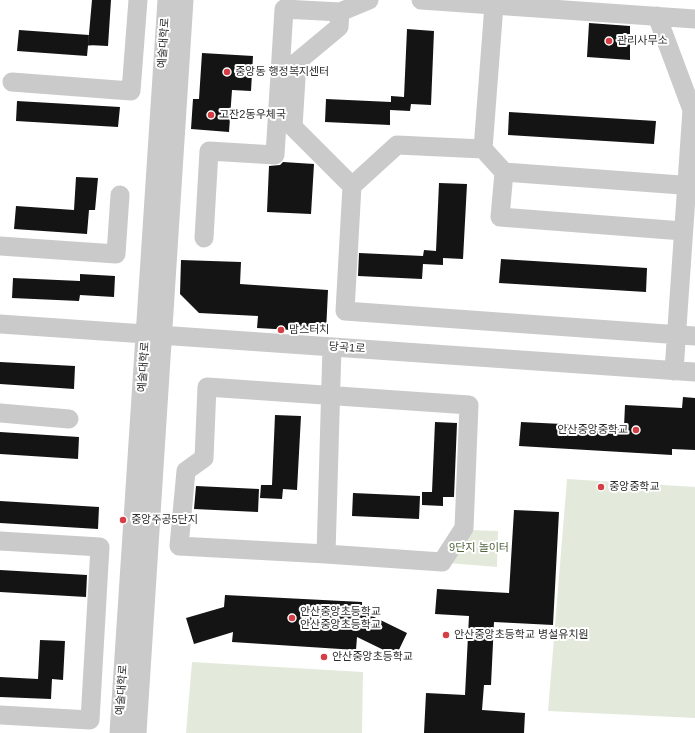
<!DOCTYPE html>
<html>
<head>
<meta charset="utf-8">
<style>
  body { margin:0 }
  canvas { display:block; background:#fff }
</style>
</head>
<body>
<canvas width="695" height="733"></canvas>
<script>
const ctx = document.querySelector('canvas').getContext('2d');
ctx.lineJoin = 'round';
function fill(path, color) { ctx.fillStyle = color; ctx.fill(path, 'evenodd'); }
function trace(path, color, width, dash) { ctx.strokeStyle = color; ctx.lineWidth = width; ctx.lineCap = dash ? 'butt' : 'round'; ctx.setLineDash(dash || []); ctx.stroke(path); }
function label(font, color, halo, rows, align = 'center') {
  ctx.font = font + ' Arial,"Noto Sans KR",sans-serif'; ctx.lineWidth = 4; ctx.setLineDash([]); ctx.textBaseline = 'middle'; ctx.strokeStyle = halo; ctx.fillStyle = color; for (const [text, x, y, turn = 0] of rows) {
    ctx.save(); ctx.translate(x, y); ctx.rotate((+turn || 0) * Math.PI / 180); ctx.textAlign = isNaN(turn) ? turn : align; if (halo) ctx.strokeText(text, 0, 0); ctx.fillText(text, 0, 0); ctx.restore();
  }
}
fill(new Path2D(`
  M567,479L695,487V718L548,711Z
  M469,530L498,531L497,567L448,563Z
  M192,662L363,672L362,733H186Z`), '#e3eadc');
fill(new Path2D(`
  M92,0H111L108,46L88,45Z
  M589,23L630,26V60L587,57Z
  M407,29L434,31L431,105L411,104L410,111L390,110V125L325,122L326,99L391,102V96L404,97Z
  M19,30L89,35L87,56L17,51Z
  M202,53L253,56L251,91L232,90L229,132L191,129L193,99H199Z
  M17,101L120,107L118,127L16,121Z
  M509,112L656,121L654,144L508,135Z
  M283,162L314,164L311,214L267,212L269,166L280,165Z
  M76,177L98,178L95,210H89L87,234L14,229L16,206L74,210Z
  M439,183L467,184L463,259L443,258V265L423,264L422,279L358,276L359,253L423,256L424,250L436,251Z
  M501,259L647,268L646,292L499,283Z
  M181,260L241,262L240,284L328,290L326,332L257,328L258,316L199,313L180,294Z
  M80,274L115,276L114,297L80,295L79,301L12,298L13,278L80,281Z
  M0,362L75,366L74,389L0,384Z
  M683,397L695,398V450L672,449V455L519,446L521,422L624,427L625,405L682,408Z
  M275,415L301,416L297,490L283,489L282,499L260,498L261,485H272Z
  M435,422L457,423L454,497H443V506L422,505V492H432Z
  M0,432L79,437L78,459L0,454Z
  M196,486L259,489L258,512L194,509Z
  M353,493L420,496L419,519L352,516Z
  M0,501L99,507L98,529L0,523Z
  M514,510L559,512L553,625L494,622L491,685H484L482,710L525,713L524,733H424L426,693L465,695L469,616L435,614L437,589L509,593Z
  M0,570L87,575L86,597L0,592Z
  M225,595L362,602V611L407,633L396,656L357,637L356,650L232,642L233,632L194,644L186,618L224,607Z
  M40,640L65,641L63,680L52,679L51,699L0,697V677L38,679Z`), '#141414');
trace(new Path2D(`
  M421,0L695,19
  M340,12L339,27L297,62L293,127L352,186
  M657,16L692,110L674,371
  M12,82L131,91L138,0
  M483,149L494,5
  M504,172L483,149L397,145L352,186L345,311L695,336
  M683,231L500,217L504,172L695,186
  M204,238L209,151L275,155L284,9L340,12L369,0
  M0,246L116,254L120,195
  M0,324L695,372
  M0,413L69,419
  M0,541L100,547L90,720L0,715
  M326,554L179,546L186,471L204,458L207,387L469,405L464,528L442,562L326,554L332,347
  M119,733L167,0
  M137,733L184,0`), '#cacaca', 19);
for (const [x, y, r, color] of [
  [609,41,4,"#d63e46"],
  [227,72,4,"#d63e46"],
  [211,115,4,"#d63e46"],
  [281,330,4,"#d63e46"],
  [636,430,4,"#d63e46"],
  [601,487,4,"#d63e46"],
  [123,520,4,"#d63e46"],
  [292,618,4,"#d63e46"],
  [446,635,4,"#d63e46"],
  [324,657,4,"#d63e46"]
]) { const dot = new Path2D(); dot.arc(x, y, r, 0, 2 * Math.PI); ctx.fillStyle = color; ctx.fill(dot); trace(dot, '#fff', 1.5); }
label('11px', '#2d2d2d', '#fff', [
  ["관리사무소",617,41],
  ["중앙동 행정복지센터",235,72],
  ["고잔2동우체국",219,115],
  ["맘스터치",289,330],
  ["안산중앙중학교",628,430,"right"],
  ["중앙중학교",609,487],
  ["중앙주공5단지",131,520],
  ["안산중앙초등학교",300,612],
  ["안산중앙초등학교",300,625],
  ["안산중앙초등학교 병설유치원",454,635],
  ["안산중앙초등학교",332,657]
], 'left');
label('11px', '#2d2d2d', '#fff', [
  ["예술대학로",164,43,-86],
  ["당곡1로",347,348,4],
  ["예술대학로",144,367,-86],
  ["예술대학로",122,690,-86]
]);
label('11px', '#50653f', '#fff', [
  ["9단지 놀이터",479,548]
]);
</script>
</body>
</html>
